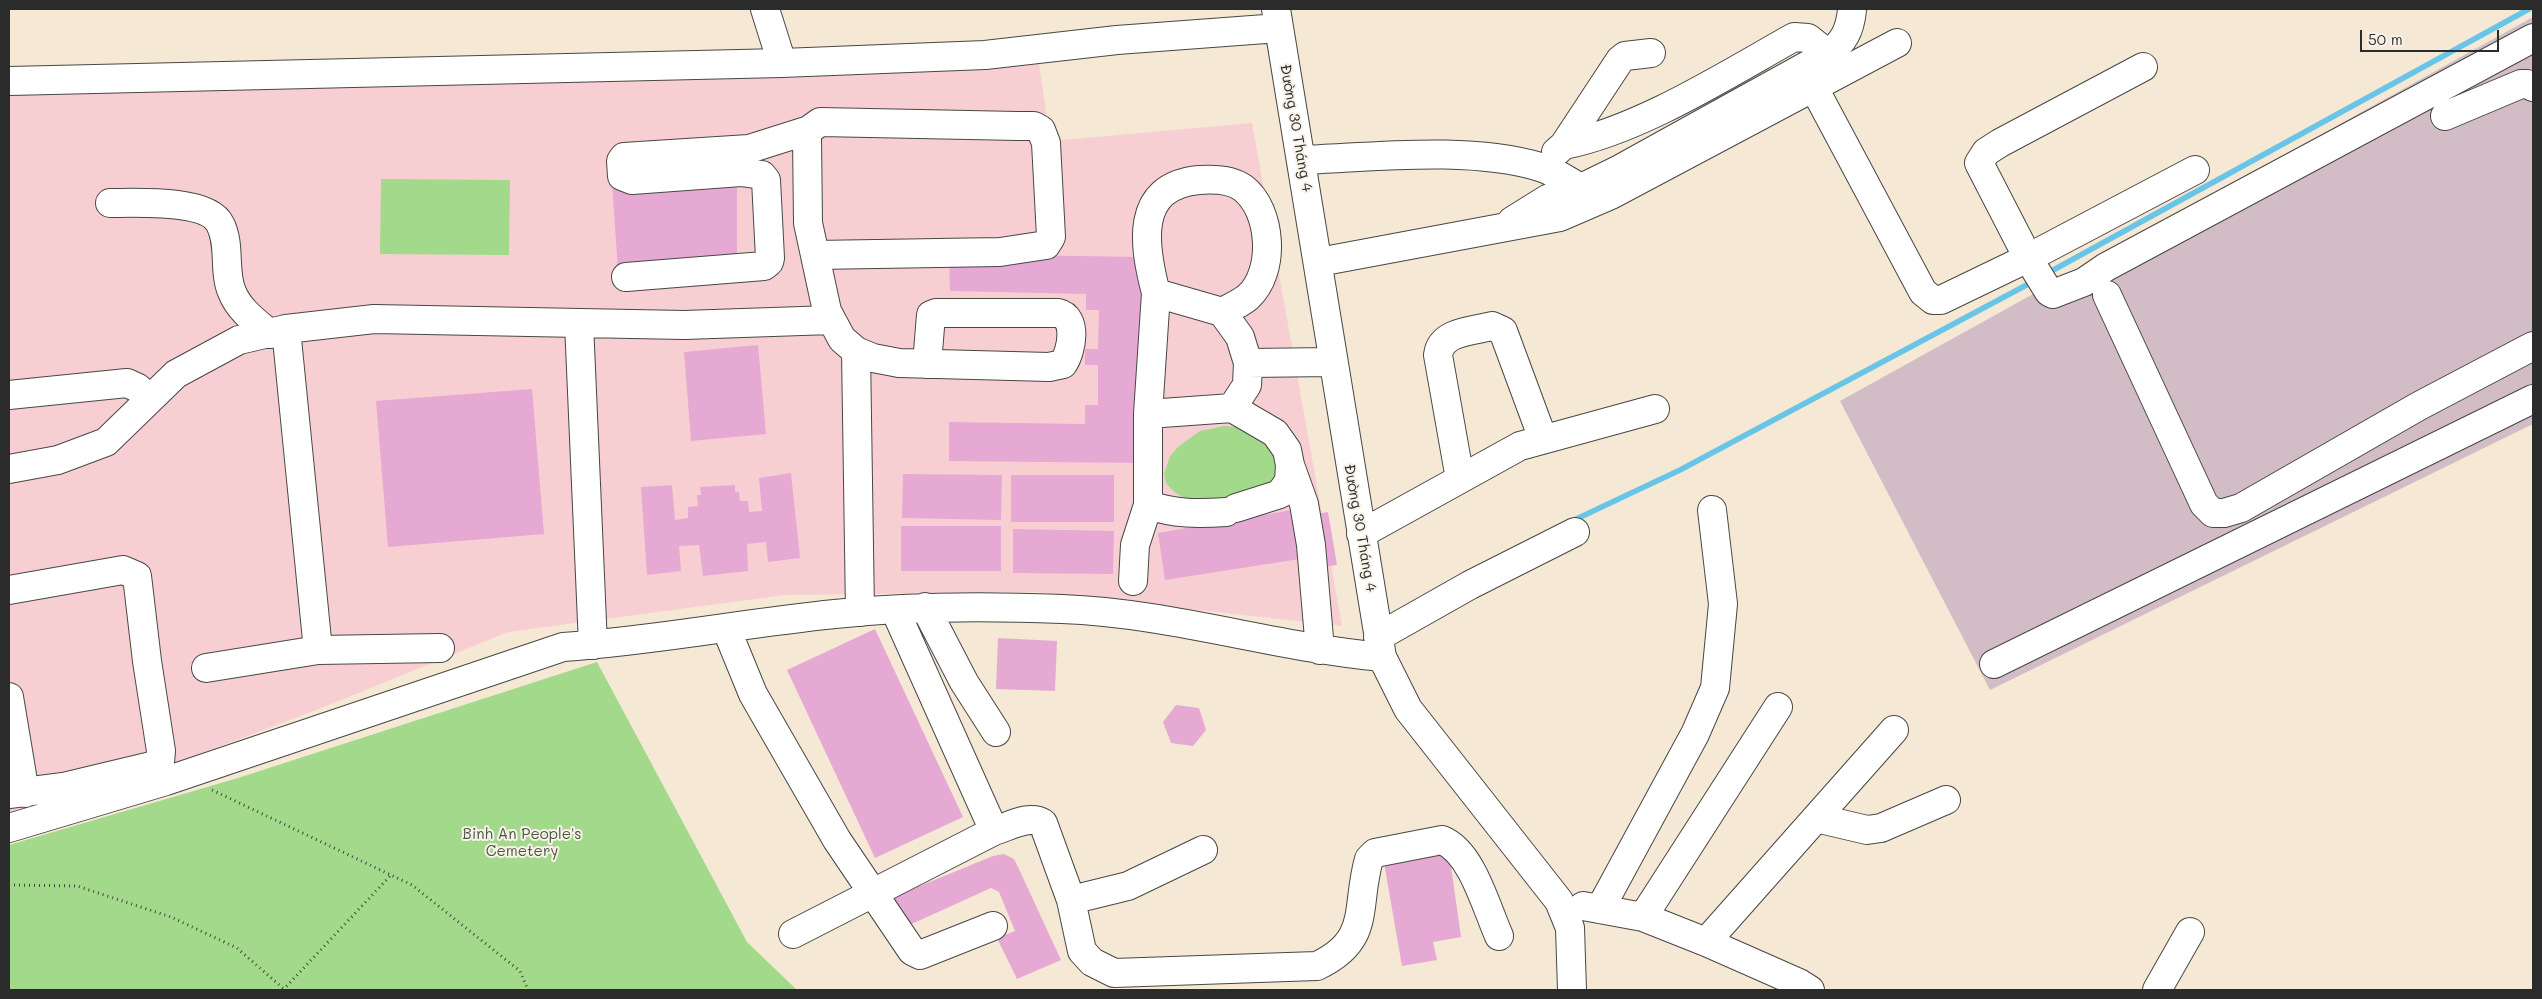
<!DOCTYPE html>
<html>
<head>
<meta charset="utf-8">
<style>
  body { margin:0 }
  #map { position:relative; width:2542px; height:999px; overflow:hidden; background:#f5e8d4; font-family:Mali,sans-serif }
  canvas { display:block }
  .frame { position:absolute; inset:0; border:10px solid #2b2b2b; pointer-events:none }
  .scale { position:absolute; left:2360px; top:30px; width:139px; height:22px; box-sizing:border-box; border:2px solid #2b2b2b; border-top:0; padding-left:6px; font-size:15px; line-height:18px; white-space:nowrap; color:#2b2b2b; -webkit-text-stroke:4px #f7f3e8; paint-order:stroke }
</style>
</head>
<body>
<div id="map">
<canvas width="2542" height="999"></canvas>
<div class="frame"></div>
<div class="scale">50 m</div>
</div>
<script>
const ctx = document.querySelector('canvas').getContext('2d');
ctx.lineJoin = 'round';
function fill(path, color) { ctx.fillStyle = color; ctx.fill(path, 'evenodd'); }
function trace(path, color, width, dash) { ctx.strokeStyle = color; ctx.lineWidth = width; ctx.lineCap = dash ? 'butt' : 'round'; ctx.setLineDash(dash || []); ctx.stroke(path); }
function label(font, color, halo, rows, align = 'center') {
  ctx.font = font + ' Mali,sans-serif'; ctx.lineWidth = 4; ctx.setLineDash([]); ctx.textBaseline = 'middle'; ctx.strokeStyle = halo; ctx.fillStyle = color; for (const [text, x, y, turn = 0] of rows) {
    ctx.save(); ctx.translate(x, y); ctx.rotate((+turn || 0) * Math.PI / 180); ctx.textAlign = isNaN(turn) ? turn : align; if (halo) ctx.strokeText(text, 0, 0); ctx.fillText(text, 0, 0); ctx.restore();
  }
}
fill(new Path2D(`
  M1039,63L1050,141L1252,123L1342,626L1036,592L785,595L508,632L319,709L9,826V81L80,78Z`), '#f7cfd3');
fill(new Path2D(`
  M2533,17V424L1990,690L1840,401Z`), '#d2bdc7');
fill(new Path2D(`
  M381,179L510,180L509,255L380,254Z
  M1224,426L1249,428L1279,445L1278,484L1248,502L1188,501L1173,491L1166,483L1164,474L1170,456L1179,446L1200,431Z
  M597,662L747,942L797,990H9V845L238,778Z`), '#a2d98a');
trace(new Path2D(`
  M2046,274L2529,9
  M1572,521L1680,470L2034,281`), '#69c5e7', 5.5);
fill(new Path2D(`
  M731,178L730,187H737V259L618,271L612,183Z
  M949,254L1141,257L1142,463L949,461V422L1085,424V405H1098V365H1085V349H1098L1099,310H1086V294L950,291Z
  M758,345L766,434L691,441L684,352Z
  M532,389L544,534L388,547L376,401Z
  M791,473L800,558L768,562L766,542L747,544L748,571L703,576L699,545L679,546L681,571L647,575L641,487L672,485L675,520L688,518V507L698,506L697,495H701L700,487L735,485V492H739L740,501H748L749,512L762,511L759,478Z
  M903,474L1002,475L1001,520L902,518Z
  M1011,475H1114V522H1011Z
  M1298,509L1306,558L1165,580L1158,533Z
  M1328,512L1337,565L1320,567L1311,515Z
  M901,526H1001V571H901Z
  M1013,529L1114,531L1113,574L1013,573Z
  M875,629L963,817L875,858L787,670Z
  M998,638L1057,641L1055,691L996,689Z
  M1176,705L1199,708L1206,730L1193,746L1171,743L1163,722Z
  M1448,845L1461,937L1433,942L1437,960L1402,966L1383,857Z
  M1004,854L1014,859L1018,867L1061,960L1017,979L997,938L1015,931L999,892L991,888L905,927L893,897L993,856Z`), '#e6a9d3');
const minor = new Path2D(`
  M765,9L782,63
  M1276,9L1382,657L1408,709L1559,901L1570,928L1572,990
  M2143,67L2000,143L1986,152L1979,163L2028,258L2049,292L2053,294L2084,282L2106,267L2533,38
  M9,81L782,63L985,55L1117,40L1279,28
  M1813,86L1923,292L1933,300H1941L2028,258L2195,170
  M2445,116L2521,84H2527L2533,87
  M1564,145C1640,130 1726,75 1794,37L1808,38L1828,54
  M1556,152L1564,145L1620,60L1625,56L1651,53
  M1302,160C1376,157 1469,146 1540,167C1554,171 1568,181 1581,188
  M110,203C135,203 208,199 220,224C231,244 223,272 232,292C239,310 256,322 270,334
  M1512,221L1549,198L1581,188L1620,169L1828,54C1844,42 1850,30 1852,10
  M815,255L1000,252L1046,245L1051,237L1046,143L1041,130L1034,126H1018L820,122L809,130L807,137L808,223L827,311L842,339L856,351L873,358L899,363L1049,367L1063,364C1072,351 1078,317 1058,313H936L931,315L927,364
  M1319,262L1560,217L1611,195L1897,43
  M626,277L764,266L769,262L770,258L766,180L762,175L741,172L632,180L622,176L621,161L624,157L749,149L809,130
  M1156,293L1148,414V505C1175,514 1198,514 1226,512
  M2107,295L2204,504L2213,513H2224L2241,508L2419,406L2533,346
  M1222,312C1230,308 1241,303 1248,297C1276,272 1272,210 1243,188C1231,179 1213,179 1199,180C1133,186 1144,247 1156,293L1222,312L1240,337L1248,363L1332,362
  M579,323L593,645
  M286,329L318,650
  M856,351L860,612
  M9,395L127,383L138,388L149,398
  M1232,408L1247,385L1248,363
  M1148,414L1232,408L1275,433L1287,450L1290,465L1289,481L1280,494L1236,508
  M1290,465L1304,504L1311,545L1320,650
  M9,469L58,460L106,442L176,374L239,340L286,329L374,319L684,325L831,320
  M1460,479L1438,355C1441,331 1473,331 1492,326L1503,331L1543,439
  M1361,534L1520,446L1655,409
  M1133,581L1135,545L1148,505
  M9,590L123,570L137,576L147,661L161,751L160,762L155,765L63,787L9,794
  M925,607L964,682L996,732
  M895,610L994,831C1008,827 1029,814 1043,823L1071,900L1082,951L1092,962L1114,973L1317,966C1372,940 1355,908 1369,859L1375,853L1442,840C1472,852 1486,907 1499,936
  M726,628L753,694L837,840L912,951L920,955L993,926
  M1378,637L1470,585L1575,532
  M1994,664L2533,399
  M206,668L318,650L440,648
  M9,697L25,793
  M1816,818L1867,830L1881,828L1946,800
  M9,828L166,781L563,647C654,641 744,623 835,614C910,606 987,606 1062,609C1171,613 1274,647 1382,657
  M1071,900L1128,886L1203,850
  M1583,906L1643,917L1706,942L1799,983L1810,990
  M1600,909L1695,734L1715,688L1723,604L1712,510
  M1643,917L1778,707
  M793,934L994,831
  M1706,942L1894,730
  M2157,990L2190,932`);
trace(minor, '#494744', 30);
trace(new Path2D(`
  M212,790L412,885L520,971L528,990
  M9,885L77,886L171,917L237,948L285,990
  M283,990L391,875`), '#494744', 3, [1, 4]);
trace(minor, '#fff', 28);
label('15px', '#2b2b2b', '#f7f3e8', [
  ["Đường 30 Tháng 4",1296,128,80],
  ["Đường 30 Tháng 4",1360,528,80]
]);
label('15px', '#495643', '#f7f3e8', [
  ["Binh An People's",522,834],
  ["Cemetery",522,851]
]);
</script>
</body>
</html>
